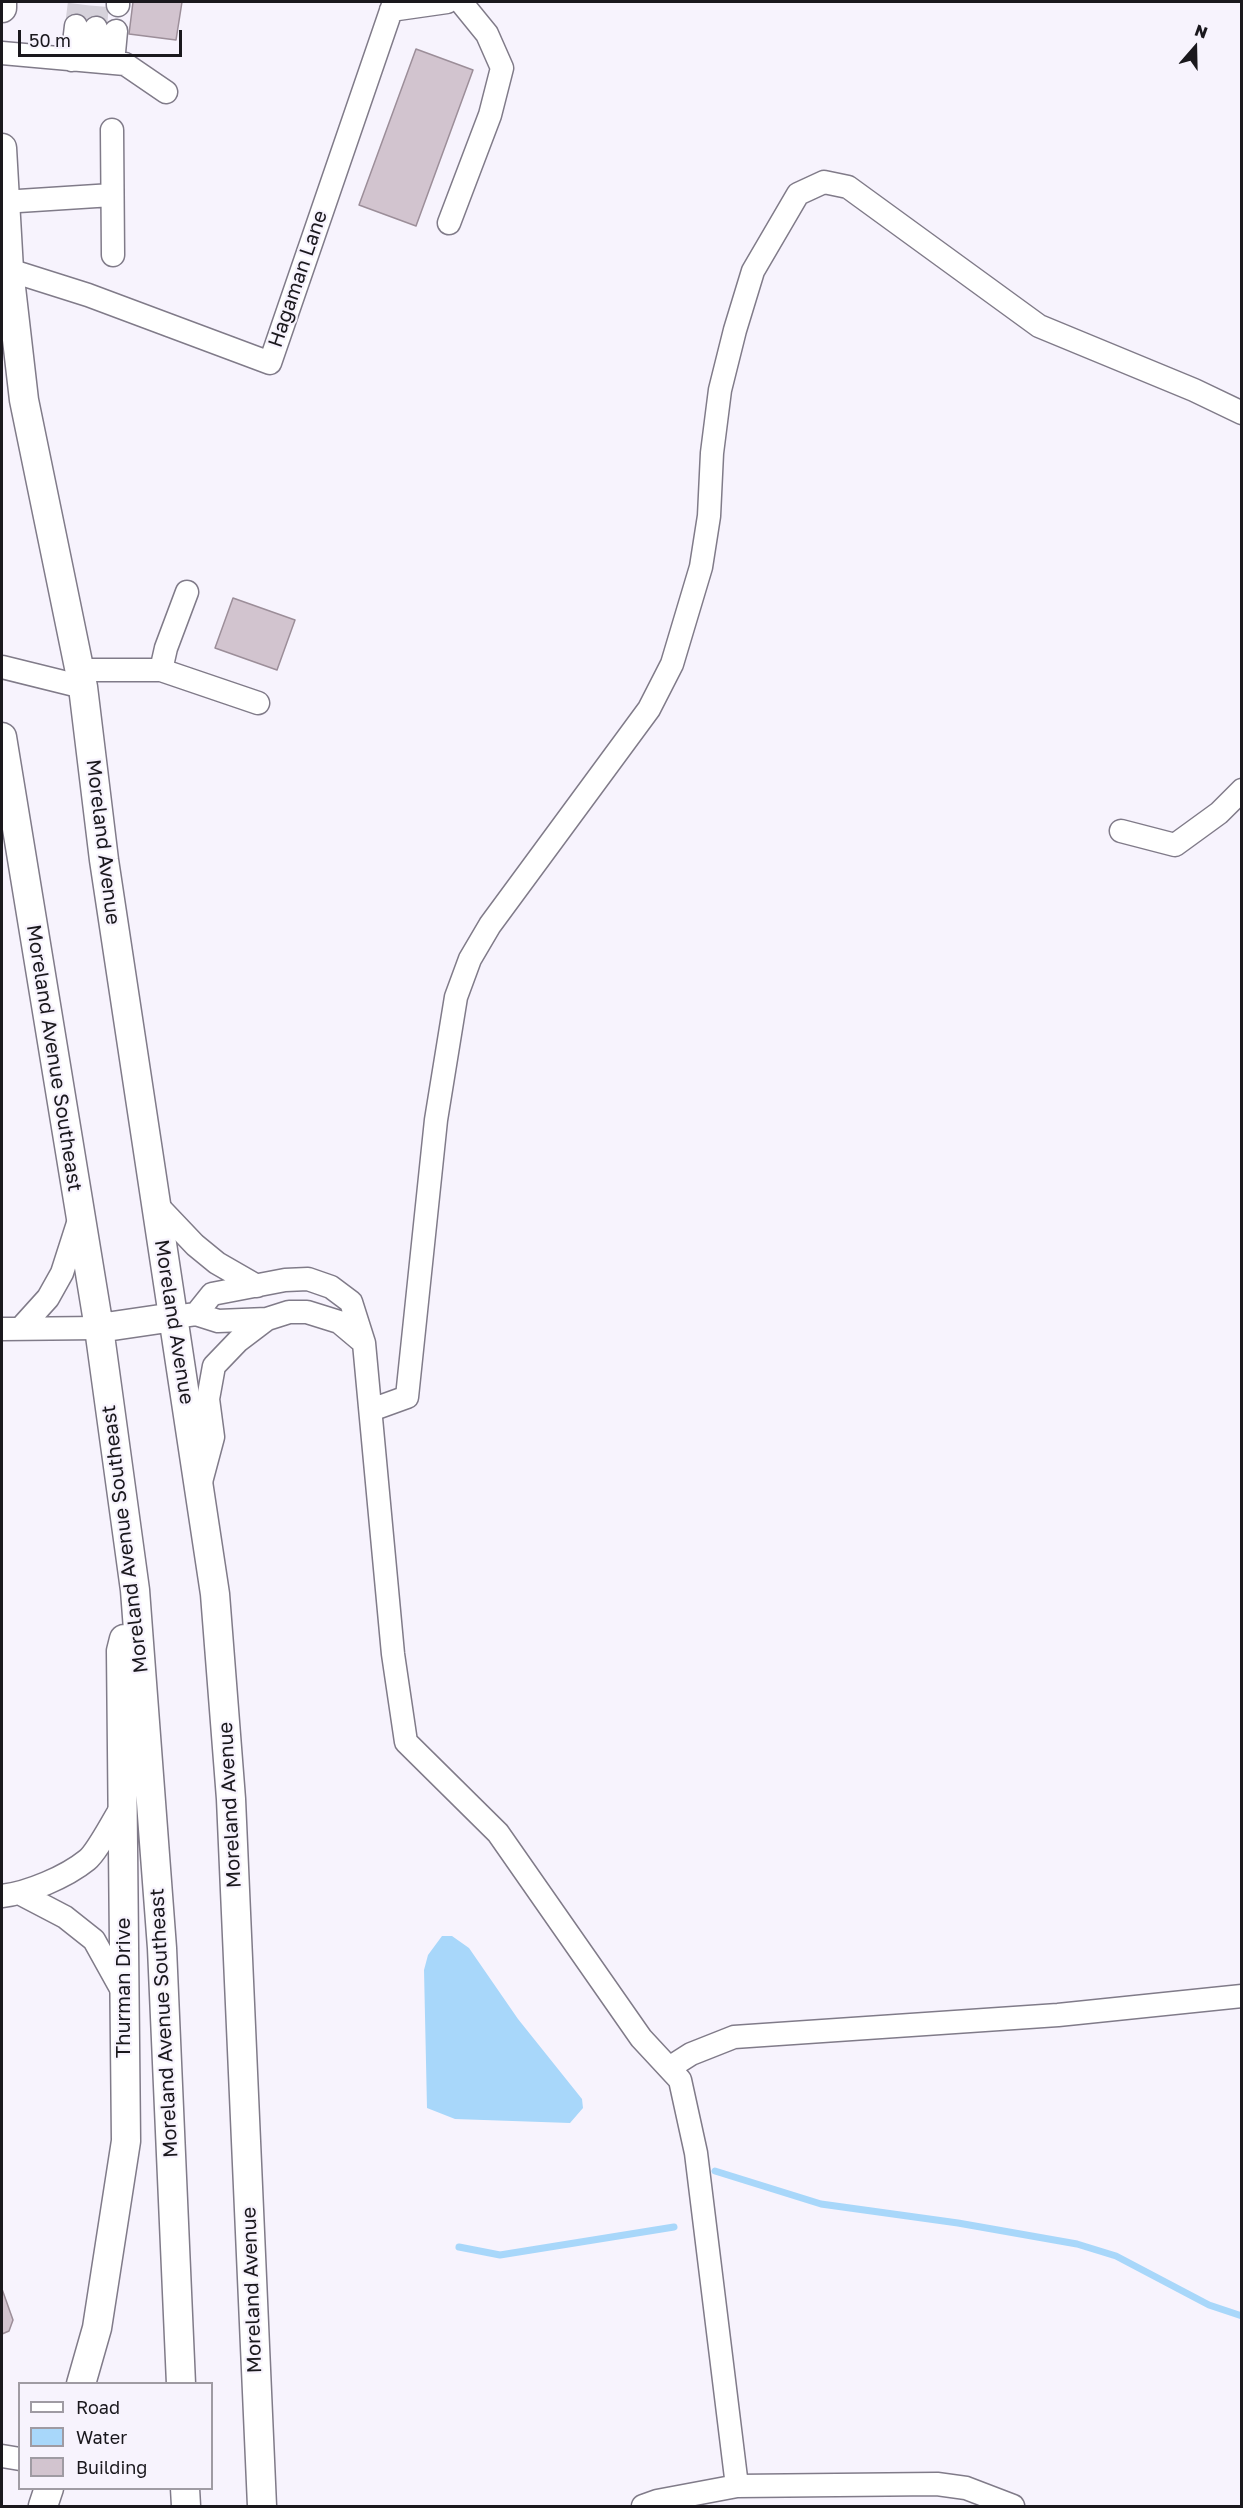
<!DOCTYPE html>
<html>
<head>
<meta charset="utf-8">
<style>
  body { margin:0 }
  #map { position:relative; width:1243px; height:2508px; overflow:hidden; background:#f7f3fd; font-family:"Golos Text",sans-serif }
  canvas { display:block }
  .frame { position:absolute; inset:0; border:3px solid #1a181d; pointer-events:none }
  .legend { position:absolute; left:18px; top:2382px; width:195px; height:108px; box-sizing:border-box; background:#f7f3fd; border:2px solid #9f9ba3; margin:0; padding:8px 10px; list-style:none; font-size:18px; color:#1a181d }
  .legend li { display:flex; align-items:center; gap:12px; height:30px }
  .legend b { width:30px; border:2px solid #9f9ba3 }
  .north { position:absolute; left:1165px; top:18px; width:60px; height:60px; -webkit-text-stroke:4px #f7f3fd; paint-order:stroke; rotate:20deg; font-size:16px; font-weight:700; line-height:24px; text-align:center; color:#1a181d }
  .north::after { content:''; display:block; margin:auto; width:21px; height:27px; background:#1a181d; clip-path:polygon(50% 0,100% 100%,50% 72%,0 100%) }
  .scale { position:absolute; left:18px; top:30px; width:164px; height:27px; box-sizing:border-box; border:3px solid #1a181d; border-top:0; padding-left:8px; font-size:18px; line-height:21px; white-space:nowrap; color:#1a181d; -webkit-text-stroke:4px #f7f3fd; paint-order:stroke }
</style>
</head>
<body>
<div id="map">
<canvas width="1243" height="2508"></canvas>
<div class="frame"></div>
<ul class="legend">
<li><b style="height:8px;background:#fff"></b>Road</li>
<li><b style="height:16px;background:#a8d7fa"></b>Water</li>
<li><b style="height:16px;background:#d2c4cf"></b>Building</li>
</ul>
<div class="north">N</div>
<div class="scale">50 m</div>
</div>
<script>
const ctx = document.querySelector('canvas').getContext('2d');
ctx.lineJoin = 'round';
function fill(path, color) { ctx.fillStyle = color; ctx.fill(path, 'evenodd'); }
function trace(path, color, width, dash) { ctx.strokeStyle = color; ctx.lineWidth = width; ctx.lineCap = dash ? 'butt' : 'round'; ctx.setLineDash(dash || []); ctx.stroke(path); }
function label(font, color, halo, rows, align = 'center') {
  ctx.font = font + ' "Golos Text",sans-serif'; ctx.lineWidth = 4.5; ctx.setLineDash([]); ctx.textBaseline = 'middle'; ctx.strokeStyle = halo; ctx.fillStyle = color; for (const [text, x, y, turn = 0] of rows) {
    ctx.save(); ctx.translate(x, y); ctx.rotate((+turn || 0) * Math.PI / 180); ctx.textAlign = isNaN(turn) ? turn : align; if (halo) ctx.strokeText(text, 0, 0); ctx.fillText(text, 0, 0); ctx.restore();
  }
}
fill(new Path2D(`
  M442,1936H452L469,1948L518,2019L582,2099L583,2108L570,2123L455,2119L427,2108L424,1970L428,1955Z`), '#a8d7fa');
trace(new Path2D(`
  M715,2171L821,2204L958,2223L1077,2244L1116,2256L1209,2305L1242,2316
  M459,2247L500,2255L674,2227`), '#a8d7fa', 7);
const building = new Path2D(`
  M133,2H182L176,40L129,34Z
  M416,49L473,70L416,226L359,205Z
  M233,598L295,620L277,670L215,648Z
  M2,2289L13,2320L9,2331L2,2334Z`);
fill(building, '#d2c4cf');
trace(building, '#9c8e99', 1.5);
trace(new Path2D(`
  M76,26L79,2
  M96,28L98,2`), '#d6d2db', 22, [22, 11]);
const minor = new Path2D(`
  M118,5V2
  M391,10L447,2
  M2,53L125,64L166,92
  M72,60L76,26
  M92,61L96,28
  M113,63L116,31
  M112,130L113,255
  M3,202L112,195
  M449,223L490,115L502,68L487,34L461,2
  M9,270L88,295L270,363L394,2
  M2,667L83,687
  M80,670H161L258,703
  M161,670L166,648L187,592
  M1121,831L1175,845L1219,813L1242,790
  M156,1204L195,1245L217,1263L257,1286
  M196,1314L212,1294L285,1280L308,1279L331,1287L351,1302L364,1343
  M174,1317L196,1314L218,1321L267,1319L289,1312H307L339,1322L364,1343L393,1654L406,1742L498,1833L641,2038L680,2080L696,2153L737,2486
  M2,1329L99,1328
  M20,1329L48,1298L62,1273L79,1220
  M371,1410L407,1397L436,1120L456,997L470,959L490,925L649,709L672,664L701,567L709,516L712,453L720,390L735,330L753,271L798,194L824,182L848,187L1039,326L1194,390L1242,413
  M201,1482L213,1437L208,1399L214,1366L238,1341L267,1319
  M21,1894L65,1917L94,1940L124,1994
  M2,1896C28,1893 66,1877 87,1860C98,1851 114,1818 123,1805
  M669,2068L691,2054L734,2037L1058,2015L1242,1996
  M2,2456L20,2459
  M643,2506L657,2501L737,2486L937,2484L966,2488L1013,2506`);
const major = new Path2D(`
  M2,8V2
  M2,148L9,270L24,400L83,687L104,860L215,1594L231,1799L262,2506
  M2,737L99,1328L135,1590L162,1948L181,2384
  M99,1328L174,1317
  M81,2384L97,2328L126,2141L121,1651L124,1639
  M185,2488L186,2506
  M43,2506L49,2488`);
trace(minor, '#807b89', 25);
trace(major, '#807b89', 31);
trace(minor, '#fff', 22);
trace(major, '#fff', 28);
label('20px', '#1a181d', '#f7f3fd', [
  ["Hagaman Lane",298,279,-71],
  ["Moreland Avenue",103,842,83],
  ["Moreland Avenue Southeast",54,1058,81],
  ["Moreland Avenue",174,1322,81],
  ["Moreland Avenue Southeast",125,1539,-97],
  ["Moreland Avenue",230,1805,-93],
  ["Thurman Drive",124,1988,-90],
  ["Moreland Avenue Southeast",164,2023,-93],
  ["Moreland Avenue",252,2290,-92]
]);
</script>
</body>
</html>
